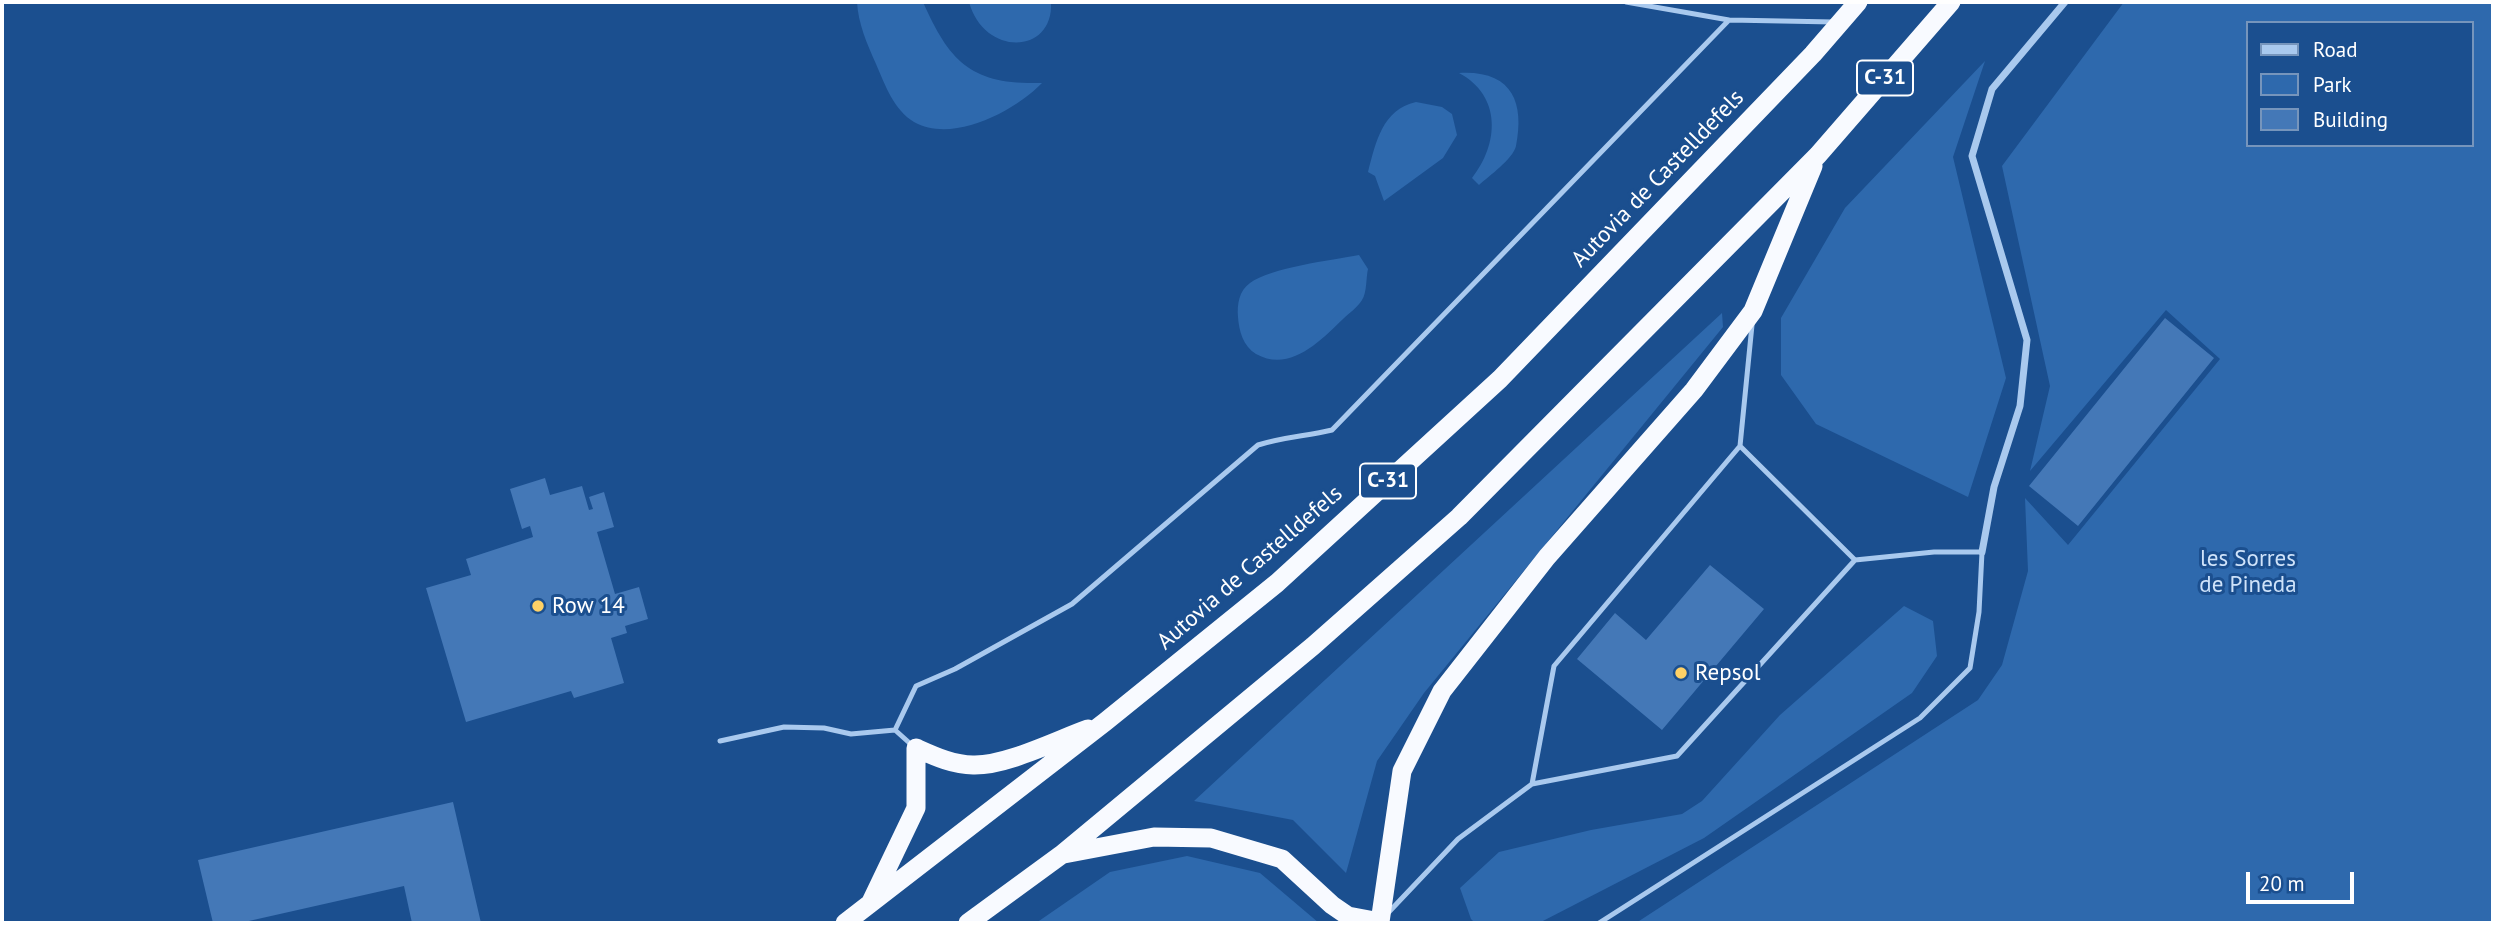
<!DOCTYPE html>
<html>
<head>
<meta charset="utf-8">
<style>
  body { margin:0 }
  #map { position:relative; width:2495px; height:925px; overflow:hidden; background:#1b4f8f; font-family:"PT Sans",sans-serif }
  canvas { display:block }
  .frame { position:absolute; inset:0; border:4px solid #fff; pointer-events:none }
  .legend { position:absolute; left:2246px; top:21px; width:228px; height:126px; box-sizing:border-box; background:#1b4f8f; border:2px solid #7695bc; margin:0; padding:9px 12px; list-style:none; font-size:21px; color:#fff }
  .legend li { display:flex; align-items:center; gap:14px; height:35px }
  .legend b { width:35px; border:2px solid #7695bc }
  .scale { position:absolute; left:2246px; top:872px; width:108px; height:32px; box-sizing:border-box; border:4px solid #fff; border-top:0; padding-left:9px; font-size:21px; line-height:24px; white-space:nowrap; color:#fff; -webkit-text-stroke:5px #1b4f8f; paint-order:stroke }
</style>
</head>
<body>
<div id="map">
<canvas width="2495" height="925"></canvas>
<div class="frame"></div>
<ul class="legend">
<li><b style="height:9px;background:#a9c9ee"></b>Road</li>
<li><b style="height:19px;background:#2e69ad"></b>Park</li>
<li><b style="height:19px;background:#4478b7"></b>Building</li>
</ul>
<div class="scale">20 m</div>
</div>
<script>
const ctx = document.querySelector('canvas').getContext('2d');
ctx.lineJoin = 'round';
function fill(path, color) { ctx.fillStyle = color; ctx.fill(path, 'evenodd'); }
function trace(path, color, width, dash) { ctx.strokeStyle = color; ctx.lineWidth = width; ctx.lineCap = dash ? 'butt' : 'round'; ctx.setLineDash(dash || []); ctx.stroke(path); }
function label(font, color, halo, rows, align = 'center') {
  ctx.font = font + ' "PT Sans",sans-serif'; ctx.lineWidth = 6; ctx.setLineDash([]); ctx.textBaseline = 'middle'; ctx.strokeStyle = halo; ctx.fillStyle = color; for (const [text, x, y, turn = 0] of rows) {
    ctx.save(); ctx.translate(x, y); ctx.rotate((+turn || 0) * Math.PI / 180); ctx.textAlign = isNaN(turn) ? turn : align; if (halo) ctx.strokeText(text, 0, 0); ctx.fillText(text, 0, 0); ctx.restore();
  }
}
fill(new Path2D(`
  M857,2H923C950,63 972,85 1042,83C1015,111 953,144 914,122C894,110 885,85 876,64C867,44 858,23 857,2Z
  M969,2H1051C1054,55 984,57 969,2Z
  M2124,2H2493V923H1636L1978,700L2002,665L2028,571L2025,498L2068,545L2220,359L2166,310L2030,471L2050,386L2002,166ZM2248,23H2472V145H2248Z
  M1985,61L1953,157L2006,378L1968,497L1816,424L1781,375V318L1845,208Z
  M1459,73C1511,70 1525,101 1516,146C1513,159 1489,176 1479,185L1472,178C1499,144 1502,96 1459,73Z
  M1416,102L1442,107L1452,114L1457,135L1443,158L1384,201L1375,176L1368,172C1376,142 1382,110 1416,102Z
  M1359,255L1368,269C1366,277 1367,293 1362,300C1358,307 1349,313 1343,319C1320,341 1290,373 1256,354C1243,346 1239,331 1238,317C1237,304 1239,291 1250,283C1270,268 1332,260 1359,255Z
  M1722,313L1723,327L1424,693L1377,761L1346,873L1293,820L1194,801Z
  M1904,606L1933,621L1937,656L1912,693L1704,838L1539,923H1475L1471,919L1460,888L1499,852L1591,830L1682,814L1702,801L1780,715Z
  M1187,856L1260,873L1319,923H1036L1110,872Z`), '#2e69ad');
fill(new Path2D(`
  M2165,318L2214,358L2078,526L2029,486Z
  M545,478L550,495L582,486L589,510L593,509L589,497L604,492L614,527L597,532L615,594L639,587L648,619L625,626L627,633L611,638L624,683L574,698L571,691L466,722L426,588L471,575L466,559L533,537L530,526L522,529L510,489Z
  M1710,565L1764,609L1662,730L1577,659L1615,613L1646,640Z
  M453,802L481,923H412L404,886L240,923H213L198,860Z`), '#4478b7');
trace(new Path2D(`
  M1626,2L1729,20
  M895,730L916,686L955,669L1072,604L1258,445C1283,437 1307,436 1332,430L1729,20L1834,22
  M720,741L784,727L824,728L851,734L895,730L914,747
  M1532,784L1677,756L1855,560L1740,446
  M1387,914L1458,839L1532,784L1554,666L1740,446L1752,325
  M1599,923L1920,718L1970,668L1979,612L1982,552H1934L1855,560`), '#a9c9ee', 5);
trace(new Path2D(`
  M1982,552L1994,487L2020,406L2027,340L1972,156L1992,89L2065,2`), '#a9c9ee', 7);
trace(new Path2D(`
  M1064,854L1154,837L1211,838L1282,859L1332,905L1348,916L1380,922L1402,771L1442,691L1547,557L1694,390L1753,311L1813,166
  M871,902L916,808V748C934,756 953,765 973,765C1006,766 1057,740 1088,729
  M845,923L1105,722L1277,583L1500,379L1813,54L1858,2
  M968,923L1061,855L1313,646L1459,517L1818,155L1951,2`), '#f8faff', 19);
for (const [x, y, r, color] of [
  [538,606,7,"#ffd166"],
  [1681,673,7,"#ffd166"]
]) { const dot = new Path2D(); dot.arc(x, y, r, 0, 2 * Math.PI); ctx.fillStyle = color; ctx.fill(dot); trace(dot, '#1b4f8f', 2.5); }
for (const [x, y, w] of [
  [1885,78,56],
  [1388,481,56]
]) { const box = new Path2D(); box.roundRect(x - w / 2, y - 17.5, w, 35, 5); ctx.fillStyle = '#1b4f8f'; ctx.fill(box); trace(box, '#fff', 2); }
label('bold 21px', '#fff', null, [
  ["C-31",1885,78],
  ["C-31",1388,481]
]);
label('23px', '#fff', '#1b4f8f', [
  ["Autovia de Castelldefels",1658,179,-46],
  ["Autovia de Castelldefels",1250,568,-41]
]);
label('23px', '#cfe3fa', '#1b4f8f', [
  ["les Sorres",2248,559],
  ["de Pineda",2248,585]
]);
label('23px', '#fff', '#1b4f8f', [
  ["Row 14",552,606],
  ["Repsol",1695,673]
], 'left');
</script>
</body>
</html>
